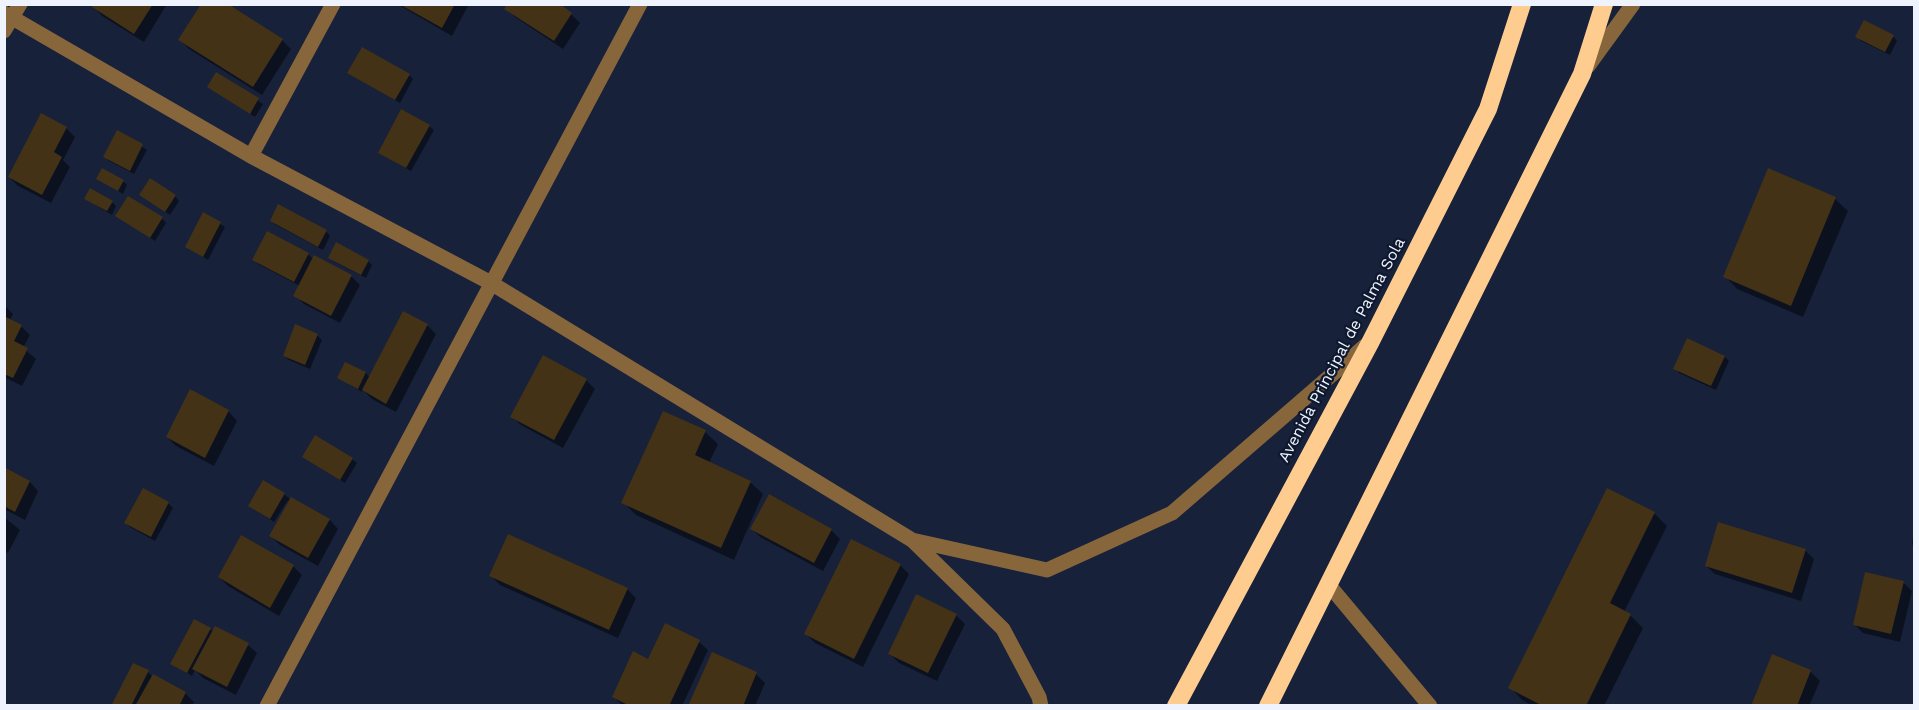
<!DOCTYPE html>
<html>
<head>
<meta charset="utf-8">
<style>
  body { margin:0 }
  #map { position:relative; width:1919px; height:710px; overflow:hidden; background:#17213a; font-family:"Work Sans",sans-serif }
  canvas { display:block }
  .frame { position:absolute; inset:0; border:6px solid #eef3fd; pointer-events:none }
</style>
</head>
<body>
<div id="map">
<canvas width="1919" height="710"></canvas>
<div class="frame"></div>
</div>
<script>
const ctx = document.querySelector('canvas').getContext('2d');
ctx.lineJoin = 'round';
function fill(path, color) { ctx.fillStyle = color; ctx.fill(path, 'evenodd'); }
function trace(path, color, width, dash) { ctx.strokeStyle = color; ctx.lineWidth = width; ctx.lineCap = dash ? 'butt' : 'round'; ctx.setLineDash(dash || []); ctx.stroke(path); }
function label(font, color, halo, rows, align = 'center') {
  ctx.font = font + ' "Work Sans",sans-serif'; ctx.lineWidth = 4.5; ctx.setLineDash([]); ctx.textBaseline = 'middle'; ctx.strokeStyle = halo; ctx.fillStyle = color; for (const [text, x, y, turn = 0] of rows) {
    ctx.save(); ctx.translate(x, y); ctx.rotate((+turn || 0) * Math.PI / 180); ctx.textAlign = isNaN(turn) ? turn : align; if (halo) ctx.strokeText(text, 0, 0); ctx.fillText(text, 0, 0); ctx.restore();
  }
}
fill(new Path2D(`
  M95,4H167L144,42L102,16L94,7Z
  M397,4H469L452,36Z
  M506,8L571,14L580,23L563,49L515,17Z
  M1893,36L1897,41L1890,55L1861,41L1857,37Z
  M180,40H282L291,49L262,95L189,49Z
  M349,73L409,75L413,79L400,103Z
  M217,74L263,104L255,117L209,87Z
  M429,126L434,130L411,171L379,153Z
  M66,128L75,137L63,160L70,167L51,203L18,186L9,177Z
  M118,132L147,150L134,174L109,161L105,157Z
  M1769,170L1835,199L1848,211L1803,317L1737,289L1725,276Z
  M98,178L123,181L127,185L123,194Z
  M175,196L179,201L170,215L146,199Z
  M86,199L112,202L116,206L112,215Z
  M204,214L225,227L208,260L187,247Z
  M117,216L162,218L166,223L155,241Z
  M271,221L326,231L330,236L323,250L276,225Z
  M308,254L314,260L351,276L360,285L340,323L304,304L295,295L300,286L258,264L254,259Z
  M330,257L368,261L372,265L366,278L335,262Z
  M4,305L13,314L10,320L21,326L30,335L23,348L36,359L22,386L4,377Z
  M427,325L436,334L396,412L372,399L363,390L362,392L339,377L346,364L366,373L370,378Z
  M317,335L322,340L310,369L289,360L284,356Z
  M1725,357L1729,361L1716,390L1679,373L1675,368Z
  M586,380L595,389L563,448L521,425L512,417Z
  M191,391L229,412L237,421L214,466L176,446L167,437Z
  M705,432L718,444L709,463L750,482L763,494L734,560L636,515L623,502Z
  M304,457L352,459L357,463L345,483Z
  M4,469L30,482L38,491L25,520L4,509Z
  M264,482L284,494L291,500L292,499L330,520L338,529L318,566L280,545L271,536L290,501L288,500L274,522L249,506Z
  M1608,490L1655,514L1667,526L1624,612L1630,615L1643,628L1604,706H1533L1522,700L1510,687Z
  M168,503L173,508L155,541L130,527L126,523Z
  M4,517L20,530L8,553L4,551Z
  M752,529L831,530L840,539L823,571L760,537Z
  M1914,529V547L1912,544Z
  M1805,550L1814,559L1801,601L1715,574L1706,566Z
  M900,565L909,574L863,667L815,643L806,634Z
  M293,566L302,575L279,616L228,586L219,577Z
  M491,576L627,589L636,598L618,638L500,585Z
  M1903,582L1912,591L1900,642L1863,633L1854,624Z
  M956,615L965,624L937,681L899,663L890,654Z
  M210,629L213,632L248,645L257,653L236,695L203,678L195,670L192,676L172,663Z
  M699,642L708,650L682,706H623L613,696L649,661Z
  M713,654L756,674L765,683L755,706H689Z
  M1773,656L1811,672L1820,681L1809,706H1752Z
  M148,672L153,677L185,693L194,702L192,706H113Z`), '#0007');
fill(new Path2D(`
  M93,4H153L134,34L92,7Z
  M201,4H228L283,39L253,87L178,40Z
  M399,4H455L442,28Z
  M507,4H560L572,13L554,41L504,9Z
  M1864,20L1894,35L1885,52L1855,37Z
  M362,47L410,74L395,100L347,73Z
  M216,72L259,98L250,114L207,87Z
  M401,109L430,125L406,168L378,153Z
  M41,113L67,127L54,152L62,157L42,195L8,177Z
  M117,130L143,144L130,171L103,157Z
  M102,168L124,180L118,191L96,179Z
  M1768,168L1836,197L1791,306L1723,277Z
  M150,178L176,195L165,212L139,195Z
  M90,188L113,201L107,211L84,199Z
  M128,196L163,217L150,238L115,216Z
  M278,204L327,230L318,247L270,221Z
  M203,212L221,222L203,257L185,247Z
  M267,231L309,253L294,282L252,260Z
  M336,242L369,260L361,275L328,258Z
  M314,255L352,275L331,316L293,296Z
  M403,311L428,324L386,404L362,390Z
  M4,316L22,325L14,341L28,348L13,378L4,374Z
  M295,324L318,334L305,365L283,356Z
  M1687,338L1725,356L1711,386L1673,369Z
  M543,355L587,379L554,440L510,417Z
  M345,362L366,372L358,389L337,378Z
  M190,389L229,410L205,458L166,437Z
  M663,411L706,430L695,455L751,481L721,548L621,503Z
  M315,435L353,458L340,480L302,457Z
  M4,467L30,481L15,512L4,506Z
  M263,480L285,493L270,519L248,506Z
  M143,488L169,502L151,537L124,523Z
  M1607,488L1655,512L1610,603L1631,614L1586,706H1543L1508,688Z
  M769,494L832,529L814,563L750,529Z
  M291,497L330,519L308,558L269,536Z
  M1718,522L1806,549L1792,593L1705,566Z
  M508,534L628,588L609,630L489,576Z
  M241,535L294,565L270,608L218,577Z
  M851,539L901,564L854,659L804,634Z
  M1865,572L1904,581L1891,634L1853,625Z
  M916,594L957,614L928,673L888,654Z
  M194,619L211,628L187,673L170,664Z
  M665,623L700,640L669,706H630L612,697L633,651L648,659Z
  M215,626L249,643L227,687L192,669Z
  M712,652L757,672L743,706H688Z
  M1772,654L1811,670L1797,706H1751Z
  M133,663L149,670L131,706H111Z
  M153,674L186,692L179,706H135Z`), '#433216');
trace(new Path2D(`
  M4,13L251,156L491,283L912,540L1003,629L1039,697L1041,706
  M4,31L20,4
  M1588,66L1633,4
  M251,156L333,4
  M912,540L1047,570L1172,513L1365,346
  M1328,584L1430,706
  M267,706L640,4`), '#87663c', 15);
trace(new Path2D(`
  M1176,706L1370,343L1488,109L1522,4
  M1268,706L1582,74L1604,4`), '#fecc8f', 18);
label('16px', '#eef3fd', '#0e182f', [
  ["Avenida Principal de Palma Sola",1342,350,-62]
]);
</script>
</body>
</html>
